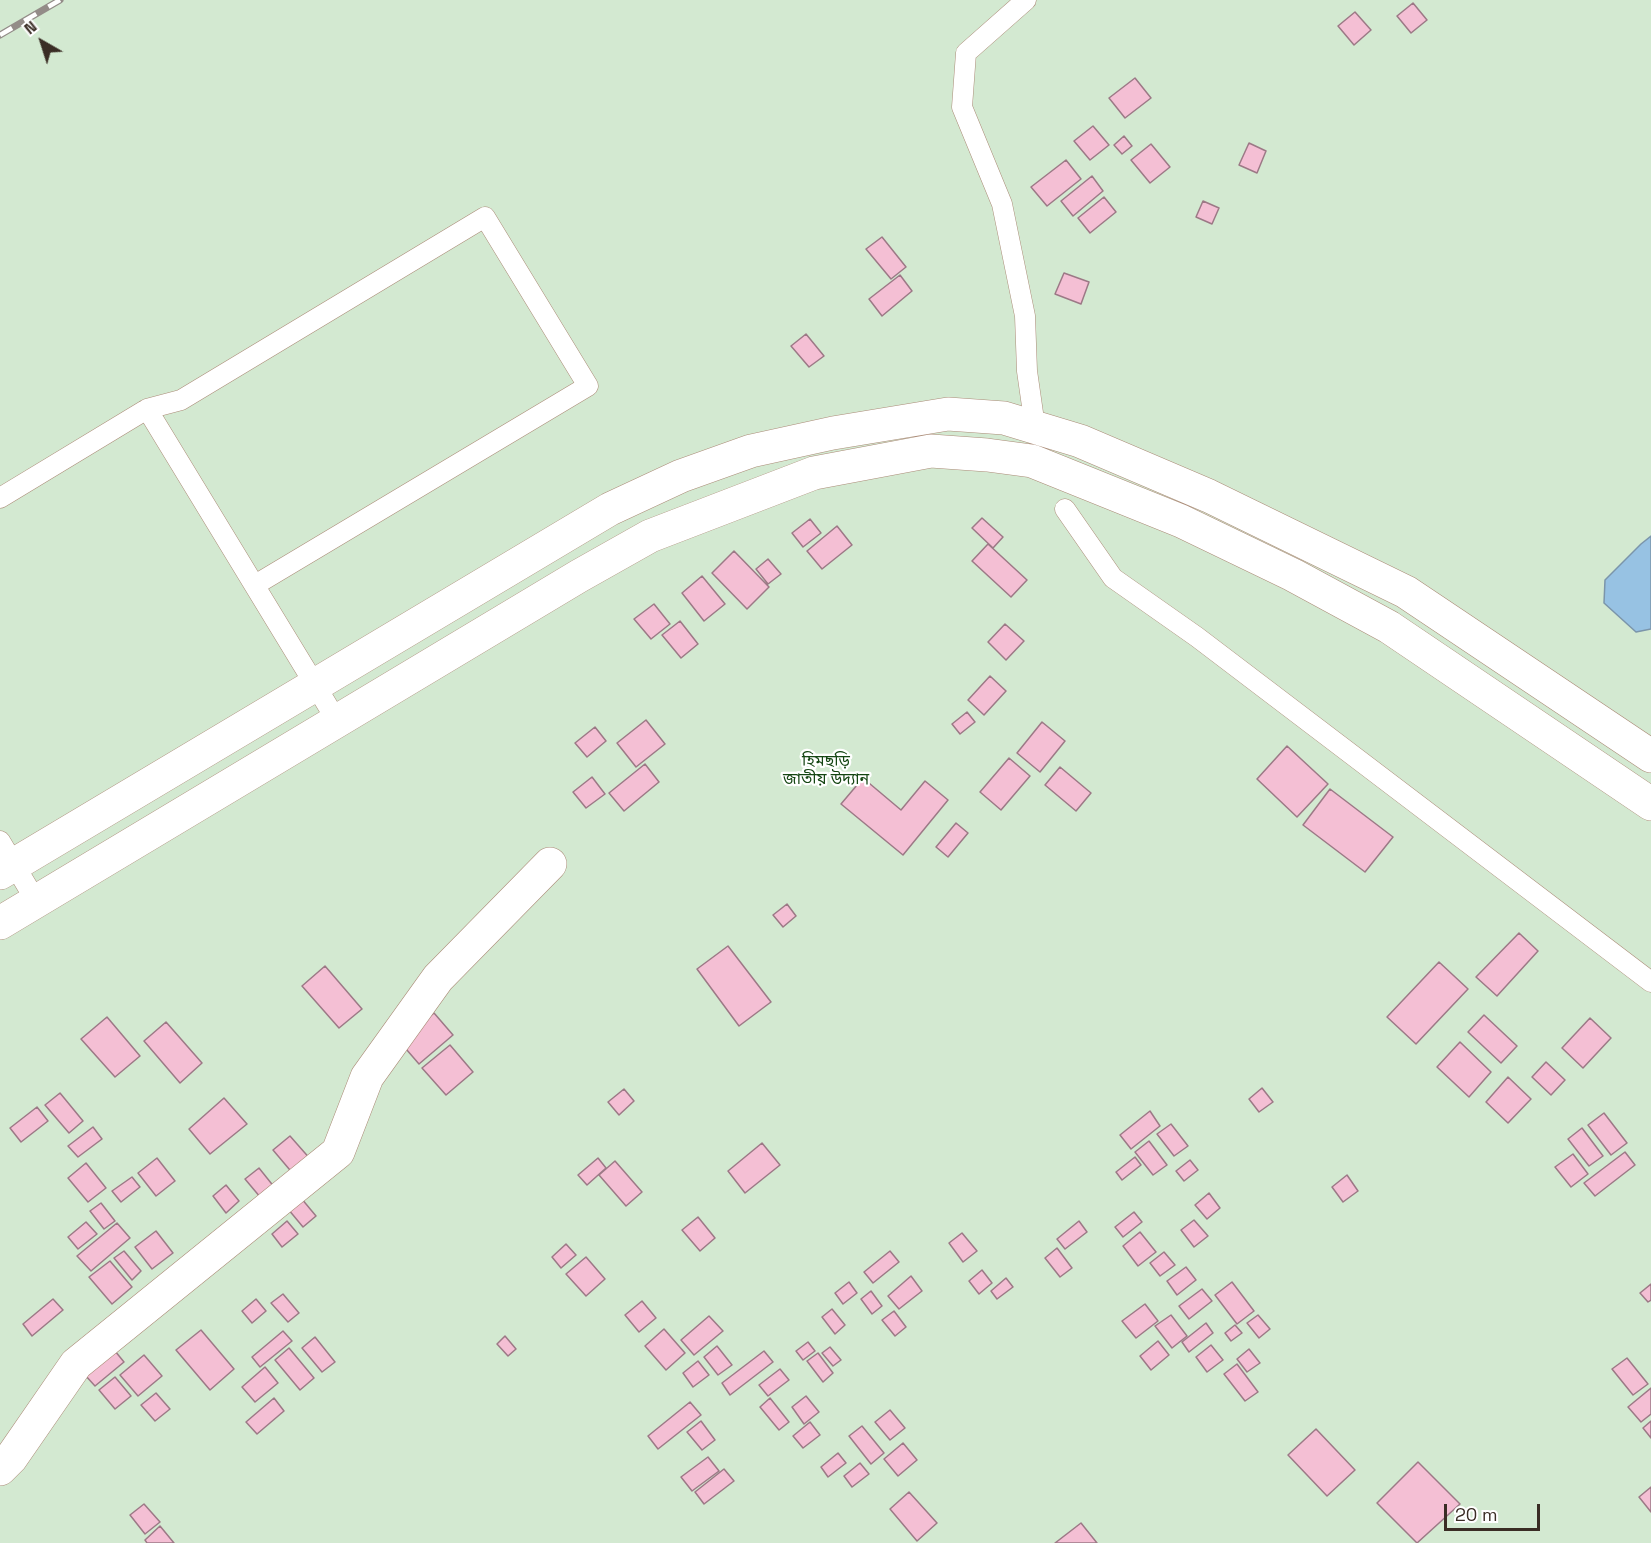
<!DOCTYPE html>
<html>
<head>
<meta charset="utf-8">
<style>
  body { margin:0 }
  #map { position:relative; width:1651px; height:1543px; overflow:hidden; background:#fbfbfb; font-family:"Space Grotesk",sans-serif }
  canvas { display:block }
  .north { position:absolute; left:12px; top:12px; width:60px; height:60px; -webkit-text-stroke:4px #fff; paint-order:stroke; rotate:321deg; font-size:16px; font-weight:700; line-height:24px; text-align:center; color:#3a2d25 }
  .north::after { content:''; display:block; margin:auto; width:21px; height:27px; background:#3a2d25; clip-path:polygon(50% 0,100% 100%,50% 72%,0 100%) }
  .scale { position:absolute; left:1444px; top:1504px; width:96px; height:27px; box-sizing:border-box; border:3px solid #3a2d25; border-top:0; padding-left:8px; font-size:18px; line-height:21px; white-space:nowrap; color:#3a2d25; -webkit-text-stroke:4px #fff; paint-order:stroke }
</style>
</head>
<body>
<div id="map">
<canvas width="1651" height="1543"></canvas>
<div class="north">N</div>
<div class="scale">20 m</div>
</div>
<script>
const ctx = document.querySelector('canvas').getContext('2d');
ctx.lineJoin = 'round';
function fill(path, color) { ctx.fillStyle = color; ctx.fill(path, 'evenodd'); }
function trace(path, color, width, dash) { ctx.strokeStyle = color; ctx.lineWidth = width; ctx.lineCap = dash ? 'butt' : 'round'; ctx.setLineDash(dash || []); ctx.stroke(path); }
function label(font, color, halo, rows, align = 'center') {
  ctx.font = font + ' "Space Grotesk","Noto Sans Bengali",sans-serif'; ctx.lineWidth = 4.5; ctx.setLineDash([]); ctx.textBaseline = 'middle'; ctx.strokeStyle = halo; ctx.fillStyle = color; for (const [text, x, y, turn = 0] of rows) {
    ctx.save(); ctx.translate(x, y); ctx.rotate((+turn || 0) * Math.PI / 180); ctx.textAlign = isNaN(turn) ? turn : align; if (halo) ctx.strokeText(text, 0, 0); ctx.fillText(text, 0, 0); ctx.restore();
  }
}
fill(new Path2D(`
  M0,0H1651V1543H0Z`), '#d3e9d1');
const water = new Path2D(`
  M1651,536V629L1636,632L1604,603L1605,580L1641,544Z`);
fill(water, '#97c2e3');
trace(water, '#7b95aa', 1.5);
const building = new Path2D(`
  M1413,3L1427,20L1411,33L1397,16Z
  M1355,12L1371,30L1354,45L1338,26Z
  M1135,78L1151,98L1125,118L1109,98Z
  M1093,126L1109,145L1090,160L1074,141Z
  M1124,136L1132,146L1122,154L1114,145Z
  M1249,143L1266,151L1257,173L1239,165Z
  M1151,144L1170,167L1150,183L1131,160Z
  M1066,160L1081,179L1047,206L1031,187Z
  M1092,176L1103,191L1073,216L1061,201Z
  M1104,197L1116,212L1090,233L1078,218Z
  M1203,201L1219,208L1212,224L1196,217Z
  M882,237L906,267L891,279L866,249Z
  M1064,273L1089,282L1081,304L1055,294Z
  M900,275L912,291L882,316L869,299Z
  M806,334L824,356L809,367L791,346Z
  M982,518L1003,537L993,548L972,528Z
  M810,519L821,533L803,547L792,533Z
  M837,526L852,545L822,569L807,551Z
  M988,544L1027,580L1011,597L972,561Z
  M734,551L769,587L747,609L712,573Z
  M768,559L781,574L768,584L756,569Z
  M702,576L725,604L704,621L682,593Z
  M654,604L670,624L651,639L634,619Z
  M680,621L698,644L681,658L662,635Z
  M1005,624L1024,641L1006,660L988,642Z
  M990,676L1006,691L984,715L968,700Z
  M967,712L975,722L960,734L952,724Z
  M646,720L665,744L636,767L617,743Z
  M1042,722L1065,741L1040,772L1017,753Z
  M595,727L606,741L587,757L575,743Z
  M1287,746L1328,784L1297,817L1257,779Z
  M1009,758L1030,776L1001,810L980,792Z
  M645,764L659,782L624,811L609,793Z
  M1060,767L1091,793L1076,811L1045,785Z
  M592,777L605,794L586,808L573,792Z
  M863,778L901,810L925,781L948,800L903,855L841,804Z
  M1330,789L1393,837L1365,872L1303,825Z
  M956,823L968,833L948,857L936,847Z
  M787,904L796,916L783,927L773,915Z
  M1519,933L1538,951L1497,996L1476,977Z
  M728,946L771,1002L739,1026L697,969Z
  M1439,962L1468,989L1416,1044L1387,1017Z
  M325,966L362,1009L339,1028L302,986Z
  M434,1013L453,1035L419,1064L400,1042Z
  M1484,1015L1517,1046L1501,1063L1468,1032Z
  M107,1017L140,1056L115,1077L81,1039Z
  M1590,1018L1611,1038L1583,1068L1562,1048Z
  M166,1022L202,1063L180,1083L144,1041Z
  M1460,1042L1491,1072L1469,1097L1437,1067Z
  M450,1045L473,1072L446,1095L422,1068Z
  M1546,1062L1565,1080L1551,1095L1532,1077Z
  M1508,1077L1531,1099L1508,1123L1486,1102Z
  M1262,1088L1273,1102L1259,1112L1249,1099Z
  M624,1089L634,1101L619,1115L608,1102Z
  M60,1093L83,1121L69,1133L45,1105Z
  M224,1098L247,1124L210,1154L189,1129Z
  M37,1107L48,1121L21,1142L10,1128Z
  M1150,1111L1160,1126L1131,1149L1120,1135Z
  M1604,1113L1627,1143L1611,1155L1588,1125Z
  M1171,1124L1188,1146L1174,1156L1157,1134Z
  M93,1127L102,1139L78,1157L68,1146Z
  M1582,1128L1603,1156L1589,1166L1568,1139Z
  M290,1136L312,1161L295,1176L273,1150Z
  M1149,1141L1167,1165L1153,1175L1135,1152Z
  M762,1143L780,1165L745,1193L728,1171Z
  M1625,1152L1635,1165L1595,1196L1584,1183Z
  M1573,1154L1588,1174L1571,1187L1555,1167Z
  M1135,1157L1141,1165L1122,1180L1116,1172Z
  M157,1158L175,1181L156,1196L138,1173Z
  M598,1158L606,1168L587,1185L578,1175Z
  M1190,1160L1198,1170L1184,1181L1176,1171Z
  M615,1161L642,1192L626,1206L599,1175Z
  M86,1163L106,1188L88,1202L68,1178Z
  M259,1168L279,1193L266,1204L245,1179Z
  M1347,1175L1358,1191L1343,1202L1332,1187Z
  M132,1177L140,1187L121,1202L112,1191Z
  M226,1185L239,1201L226,1213L213,1196Z
  M1209,1193L1220,1208L1207,1219L1195,1205Z
  M301,1198L316,1216L303,1227L288,1209Z
  M101,1203L115,1221L104,1229L90,1211Z
  M1134,1212L1142,1222L1123,1237L1115,1227Z
  M698,1217L715,1238L700,1251L682,1230Z
  M1194,1220L1208,1236L1194,1247L1181,1230Z
  M287,1221L298,1234L282,1247L272,1234Z
  M1079,1221L1087,1232L1065,1249L1057,1239Z
  M86,1222L97,1234L78,1249L68,1237Z
  M117,1223L130,1238L91,1271L77,1256Z
  M156,1231L173,1253L152,1269L135,1247Z
  M1140,1232L1156,1252L1138,1266L1123,1246Z
  M962,1233L977,1251L963,1262L949,1243Z
  M566,1244L576,1255L561,1268L552,1257Z
  M1057,1248L1072,1268L1060,1277L1045,1258Z
  M124,1251L141,1271L132,1280L114,1258Z
  M890,1251L899,1262L873,1283L864,1272Z
  M1164,1252L1175,1265L1160,1276L1150,1263Z
  M586,1257L605,1279L586,1296L566,1274Z
  M110,1261L132,1287L112,1304L89,1277Z
  M1186,1267L1196,1280L1177,1295L1167,1281Z
  M982,1270L992,1283L979,1294L969,1281Z
  M911,1276L922,1291L899,1309L888,1296Z
  M1006,1278L1013,1287L997,1299L991,1291Z
  M849,1282L857,1293L843,1304L835,1293Z
  M1232,1282L1254,1311L1237,1324L1215,1295Z
  M1651,1284V1300L1648,1302L1640,1293Z
  M1202,1289L1212,1301L1189,1319L1179,1306Z
  M871,1291L882,1306L872,1314L861,1299Z
  M283,1294L299,1313L288,1322L271,1303Z
  M53,1299L63,1310L32,1336L23,1324Z
  M256,1299L266,1311L252,1323L242,1311Z
  M642,1301L656,1318L639,1332L625,1315Z
  M1145,1304L1158,1321L1136,1338L1122,1321Z
  M832,1309L845,1325L835,1334L822,1317Z
  M894,1311L906,1327L895,1336L882,1320Z
  M1171,1315L1187,1336L1172,1348L1155,1326Z
  M1258,1315L1270,1329L1259,1338L1247,1323Z
  M709,1316L723,1331L694,1355L681,1340Z
  M1206,1323L1213,1333L1189,1352L1182,1342Z
  M1235,1325L1242,1333L1231,1341L1225,1333Z
  M664,1329L685,1353L666,1370L645,1346Z
  M201,1330L234,1369L210,1390L176,1350Z
  M283,1331L292,1341L260,1367L252,1357Z
  M505,1336L516,1349L508,1356L497,1344Z
  M315,1337L335,1362L322,1372L302,1348Z
  M1158,1341L1169,1355L1151,1370L1140,1356Z
  M808,1342L815,1351L803,1360L796,1351Z
  M1211,1345L1223,1360L1207,1372L1196,1357Z
  M717,1346L732,1365L718,1375L704,1357Z
  M830,1347L841,1360L833,1366L822,1353Z
  M289,1348L314,1378L300,1390L275,1360Z
  M1249,1349L1260,1363L1247,1372L1237,1359Z
  M115,1351L124,1362L95,1386L85,1375Z
  M764,1351L773,1362L730,1395L722,1383Z
  M818,1353L833,1373L823,1382L807,1361Z
  M144,1355L162,1376L138,1396L120,1375Z
  M1627,1358L1648,1384L1633,1395L1612,1369Z
  M698,1361L709,1375L693,1387L683,1373Z
  M1237,1364L1258,1392L1245,1401L1224,1374Z
  M265,1367L278,1383L255,1402L242,1387Z
  M780,1369L789,1380L768,1396L759,1385Z
  M115,1377L131,1396L115,1409L99,1390Z
  M1651,1388V1414L1641,1422L1628,1407Z
  M156,1393L170,1409L155,1421L141,1405Z
  M806,1396L819,1412L804,1424L792,1407Z
  M274,1398L284,1411L257,1434L246,1422Z
  M770,1398L789,1422L779,1430L760,1407Z
  M690,1402L701,1415L658,1449L648,1436Z
  M890,1410L905,1428L890,1440L875,1422Z
  M701,1421L715,1440L702,1450L687,1432Z
  M1651,1421V1438L1643,1428Z
  M810,1422L820,1435L803,1448L793,1436Z
  M862,1426L884,1453L871,1464L849,1436Z
  M1316,1429L1355,1470L1327,1496L1288,1455Z
  M903,1443L917,1460L898,1476L884,1459Z
  M838,1453L846,1463L828,1477L821,1467Z
  M708,1457L719,1471L692,1491L681,1477Z
  M1418,1462L1460,1504L1417,1543L1377,1503Z
  M860,1463L869,1474L852,1487L844,1476Z
  M724,1469L734,1481L704,1504L695,1492Z
  M1651,1487V1512L1639,1497Z
  M909,1492L937,1523L917,1541L890,1509Z
  M144,1504L160,1522L145,1534L130,1515Z
  M1081,1523L1097,1543H1055Z
  M160,1526L174,1543H147L145,1540Z`);
fill(building, '#f4bfd4');
trace(building, '#9c7986', 1.5);
const service = new Path2D(`
  M1026,0L966,53L962,107L1002,204L1025,316L1027,371L1035,427
  M147,409L181,400L485,217L588,386L255,585
  M0,498L147,409L337,721
  M1065,509L1113,578L1197,637L1651,982
  M0,841L36,901`);
const minor = new Path2D(`
  M0,873L610,509L681,476L751,451L833,433L948,414L1004,418L1080,441L1209,496L1406,592L1651,756
  M0,923L579,576L650,536L814,473L931,451L987,455L1032,461L1181,521L1293,575L1389,627L1651,804
  M0,1469L11,1458L76,1364L338,1152L367,1077L438,978L550,864`);
trace(service, '#ab8c78', 21);
trace(minor, '#ab8c78', 34);
trace(service, '#fff', 20);
trace(minor, '#fff', 33);
const rail = new Path2D(`
  M0,35L60,0`);
trace(rail, '#938c88', 7);
trace(rail, '#fff', 4.5, [14]);
label('16px', '#144512', '#fff', [
  ["হিমছড়ি",826,762],
  ["জাতীয় উদ্যান",826,780]
]);
</script>
</body>
</html>
